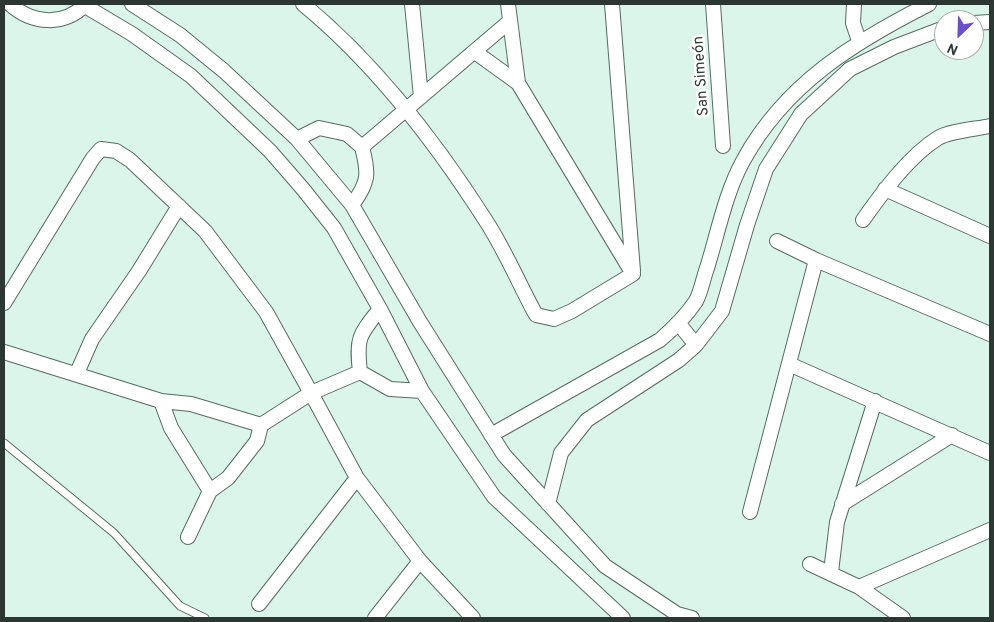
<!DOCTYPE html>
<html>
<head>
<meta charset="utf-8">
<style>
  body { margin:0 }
  #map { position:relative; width:994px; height:622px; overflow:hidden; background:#dcf5ea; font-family:Overpass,sans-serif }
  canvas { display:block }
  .frame { position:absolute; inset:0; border:5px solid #2c3632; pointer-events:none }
  .north { position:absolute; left:934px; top:10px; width:50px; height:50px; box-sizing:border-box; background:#fff; border:1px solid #abafad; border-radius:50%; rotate:204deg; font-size:14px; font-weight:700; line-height:20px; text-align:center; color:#2c3632 }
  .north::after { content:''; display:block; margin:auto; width:18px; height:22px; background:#6a4fc8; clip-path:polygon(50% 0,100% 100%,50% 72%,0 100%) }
</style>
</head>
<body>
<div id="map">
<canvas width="994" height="622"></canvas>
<div class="frame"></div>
<div class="north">N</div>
</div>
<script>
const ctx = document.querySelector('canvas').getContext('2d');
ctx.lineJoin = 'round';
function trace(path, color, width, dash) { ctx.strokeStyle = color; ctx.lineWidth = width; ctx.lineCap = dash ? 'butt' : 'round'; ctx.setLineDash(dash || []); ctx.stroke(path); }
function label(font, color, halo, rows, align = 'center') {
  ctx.font = font + ' Overpass,sans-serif'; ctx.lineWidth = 5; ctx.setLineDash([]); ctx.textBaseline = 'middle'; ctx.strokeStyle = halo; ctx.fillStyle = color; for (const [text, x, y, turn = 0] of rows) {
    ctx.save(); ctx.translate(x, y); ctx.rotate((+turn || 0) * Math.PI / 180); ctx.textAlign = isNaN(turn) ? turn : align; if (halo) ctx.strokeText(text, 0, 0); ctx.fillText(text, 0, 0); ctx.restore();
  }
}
const service = new Path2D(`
  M4,443L114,533L180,606L205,618`);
const minor = new Path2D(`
  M10,4C32,24 64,27 86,4
  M132,4L180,35L224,71L297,139L352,205L420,322L504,455L605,566L677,614L692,618
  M303,4C376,64 435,141 486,221C505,250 519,284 536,315L554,319L572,311L633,274
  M412,4L421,97
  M508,4L518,83
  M612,4L633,271
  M713,4L723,146
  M854,4L853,23L859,41
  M85,6L132,34L191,76L270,151L303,189L334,228L380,309L422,391L494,497L623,618
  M974,23L990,22
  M475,52L518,83L633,274
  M297,139L319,128L347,134L362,147C369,174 369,182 352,205
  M362,147L510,21
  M885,189L990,236
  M863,220C882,193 909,156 938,138C949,131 976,129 990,126
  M777,241L816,260
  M4,303L93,158L101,149L116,151L130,160L205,231L266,312L311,393L360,372
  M679,324L696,345
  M4,352L161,401
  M789,364L990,453
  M360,372C356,338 359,335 380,309
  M360,372L390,389L422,391
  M77,373L92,339L139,271L179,206
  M491,435L660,340C674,328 686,316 696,301C701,292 703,279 707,268C718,233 725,194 743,161C785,84 854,42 929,4
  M210,491L171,428L161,401L191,404L261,425
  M548,504L561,453L587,420L679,360L696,345L722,311L747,225L766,169L801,114L850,69L894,47L944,28
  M842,504L952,435
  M750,512L816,260L990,334
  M188,537L210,491L228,478L257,441L261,425L311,393L357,478L420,561L473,618
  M810,564L859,587L903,618
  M831,572L837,522L875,401
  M859,587L990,530
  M259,604L357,478
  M375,618L420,561`);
trace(service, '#566c62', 9);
trace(minor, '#566c62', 16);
trace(service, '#fff', 7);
trace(minor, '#fff', 14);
label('15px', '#2c3632', '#fff', [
  ["San Simeón",702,76,-94]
]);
</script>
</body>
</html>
